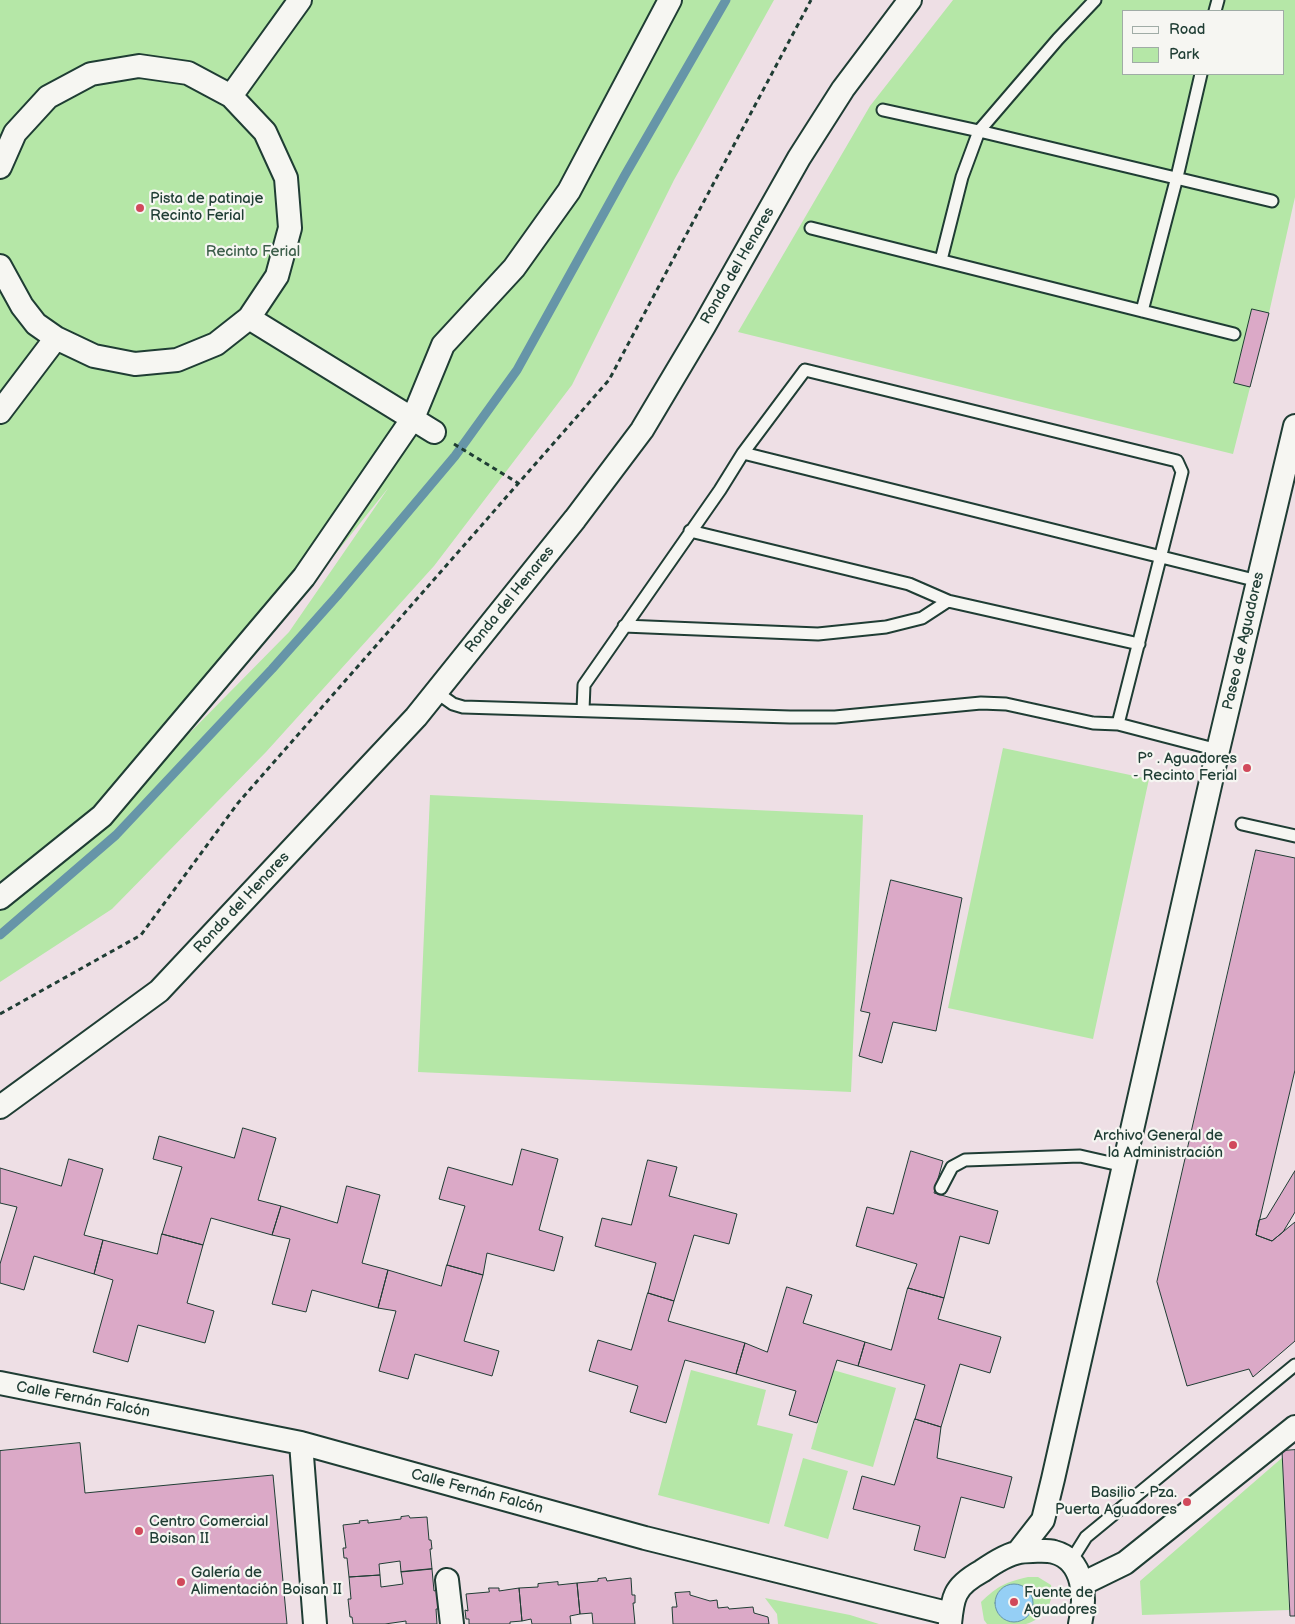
<!DOCTYPE html>
<html>
<head>
<meta charset="utf-8">
<style>
  body { margin:0 }
  #map { position:relative; width:1295px; height:1624px; overflow:hidden; background:#eedfe5; font-family:"Balsamiq Sans",sans-serif }
  canvas { display:block }
  .legend { position:absolute; left:1122px; top:10px; width:162px; height:65px; box-sizing:border-box; background:#f6f6f2; border:1px solid #a0aca6; margin:0; padding:6px 9px; list-style:none; font-size:15px; color:#1f3d34 }
  .legend li { display:flex; align-items:center; gap:10px; height:25px }
  .legend b { width:25px; border:1px solid #a0aca6 }
</style>
</head>
<body>
<div id="map">
<canvas width="1295" height="1624"></canvas>
<ul class="legend">
<li><b style="height:6px;background:#f6f6f2"></b>Road</li>
<li><b style="height:14px;background:#b5e7a7"></b>Park</li>
</ul>
</div>
<script>
const ctx = document.querySelector('canvas').getContext('2d');
ctx.lineJoin = 'round';
function fill(path, color) { ctx.fillStyle = color; ctx.fill(path, 'evenodd'); }
function trace(path, color, width, dash) { ctx.strokeStyle = color; ctx.lineWidth = width; ctx.lineCap = dash ? 'butt' : 'round'; ctx.setLineDash(dash || []); ctx.stroke(path); }
function label(font, color, halo, rows, align = 'center') {
  ctx.font = font + ' "Balsamiq Sans",sans-serif'; ctx.lineWidth = 4.5; ctx.setLineDash([]); ctx.textBaseline = 'middle'; ctx.strokeStyle = halo; ctx.fillStyle = color; for (const [text, x, y, turn = 0] of rows) {
    ctx.save(); ctx.translate(x, y); ctx.rotate((+turn || 0) * Math.PI / 180); ctx.textAlign = isNaN(turn) ? turn : align; if (halo) ctx.strokeText(text, 0, 0); ctx.fillText(text, 0, 0); ctx.restore();
  }
}
fill(new Path2D(`
  M0,0H774L674,180L572,385L434,566L266,752L112,909L0,982V907L101,823L289,632L389,487L313,582L97,811L0,881Z
  M953,0H1295V197L1269,313L1233,454L738,332L870,106ZM1124,11H1284V74H1124Z
  M1003,748L1149,779L1093,1039L948,1008Z
  M430,795L863,815L851,1092L418,1072Z
  M691,1370L766,1390L757,1425L793,1434L769,1524L658,1495Z
  M833,1370L896,1388L873,1467L811,1449Z
  M1283,1457L1289,1610L1142,1615L1140,1581Z
  M803,1458L848,1471L828,1539L784,1526Z
  M1028,1577H1038L1051,1585C1055,1602 1044,1619 1026,1624C1015,1624 999,1624 987,1624L984,1620L981,1602C999,1585 1004,1583 1028,1577Z
  M765,1598L850,1615L879,1624H778L777,1614Z`), '#b5e7a7');
const water = new Path2D(`
  M995 1603a19 19 0 1 1 38 0a19 19 0 1 1-38 0Z`);
fill(water, '#95cff5');
trace(water, '#6695a8', 1);
trace(new Path2D(`
  M0,935L116,835L272,669L337,596L455,456L517,370L625,175L726,0`), '#6695a8', 9);
const building = new Path2D(`
  M1252,309L1269,313L1250,387L1234,383Z
  M1256,850L1295,858V1070L1256,1235L1272,1241L1295,1222V1341L1253,1377L1249,1369L1187,1386L1157,1282Z
  M891,880L962,898L936,1031L893,1022L882,1063L859,1056L870,1013L861,1011Z
  M243,1128L276,1138L258,1200L281,1206L272,1235L211,1218L203,1245L162,1234L182,1167L153,1159L159,1136L234,1158Z
  M522,1149L558,1159L539,1230L563,1237L554,1271L487,1253L483,1275L447,1265L465,1206L439,1199L448,1167L512,1185Z
  M911,1151L943,1161L934,1193L998,1211L989,1244L960,1236L944,1298L908,1288L917,1264L856,1246L867,1207L893,1214Z
  M69,1159L103,1169L84,1235L103,1240L94,1274L34,1256L24,1290L0,1283V1264L17,1207L0,1203V1168L61,1186Z
  M648,1160L677,1167L669,1196L737,1214L729,1244L694,1235L674,1301L648,1293L656,1263L595,1246L602,1218L631,1225Z
  M1295,1171V1212L1283,1232L1272,1241L1256,1235L1259,1220L1266,1218Z
  M347,1186L380,1195L362,1263L388,1270L378,1308L312,1290L306,1312L272,1304L290,1239L272,1235L281,1206L337,1223Z
  M162,1234L203,1245L187,1303L214,1311L205,1343L138,1325L128,1362L93,1352L113,1280L94,1274L103,1240L157,1254Z
  M447,1265L483,1275L464,1341L499,1351L492,1376L415,1354L408,1379L379,1371L396,1311L378,1308L388,1270L441,1286Z
  M787,1287L812,1295L803,1323L865,1342L858,1366L837,1360L817,1423L789,1415L796,1391L736,1374L745,1343L767,1352Z
  M908,1288L944,1298L938,1319L1001,1337L990,1373L960,1364L941,1427L915,1419L925,1385L858,1366L865,1342L891,1350Z
  M648,1293L674,1301L668,1321L745,1343L736,1374L685,1360L666,1423L630,1412L638,1386L589,1371L598,1340L631,1350Z
  M915,1419L941,1427L937,1458L1012,1477L1004,1508L961,1497L945,1558L914,1550L920,1526L853,1509L862,1476L894,1485Z
  M80,1443L85,1493L273,1475L287,1624H0V1451Z
  M1295,1450V1616H1290L1282,1451Z
  M409,1516L410,1518L427,1517L429,1540H431L432,1549H430L432,1569L401,1572L400,1561L379,1564L380,1575L349,1577L347,1558H344L343,1548H346L343,1525L360,1523L359,1521L368,1520V1523L401,1519V1517Z
  M432,1569L434,1591L437,1590L439,1609H436L437,1624H406V1621L385,1624H353L352,1617H350L348,1599H351L349,1577L380,1575L381,1587L403,1584L401,1572Z
  M606,1578L607,1581L631,1578L632,1595H635V1603H633L635,1624H593L592,1613L580,1614L577,1583L598,1581V1579Z
  M558,1582V1585L577,1583L580,1614L570,1616L571,1624H532L531,1619L522,1621L519,1588L538,1587V1584Z
  M489,1588H499V1591L519,1588L522,1621L510,1622V1624H469V1619H466L465,1610L468,1611L466,1594L489,1592Z
  M690,1592V1595L710,1601L717,1600L718,1608L728,1607L729,1609L753,1607L754,1613L768,1617L769,1624H673L672,1607H677L675,1593Z`);
fill(building, '#dba9c7');
trace(building, '#1f3d34', 1);
const lane = new Path2D(`
  M1215,11L1218,0
  M883,110L979,131L1272,201
  M811,228L1234,334
  M941,260L962,177L979,131L1058,39L1095,0
  M1142,311L1177,177L1201,74
  M743,453L1258,581
  M690,531L909,584L948,601
  M624,626L818,634L886,627L922,618L948,601L1139,644
  M436,692L453,704L463,707L790,717H835L981,703L1006,704L1093,723L1118,724L1218,750
  M583,710L584,685L720,490L743,453L805,370L1177,461L1182,472L1118,724
  M1242,824L1295,836
  M941,1188L952,1167L965,1160L1080,1156L1124,1166
  M1071,1561L1086,1537L1295,1365`);
const street = new Path2D(`
  M231,96L300,0
  M0,167L15,133L48,97L91,74L139,66L188,73L231,96L265,132L286,178L290,228L277,276L249,318L216,344L177,360L135,364L94,356L56,338L36,324L22,306L0,266
  M249,318L434,432
  M0,412L56,338
  M0,898L102,816L304,577L413,418L443,345L514,268L569,191L670,0
  M0,1107L159,991L416,717L575,519L642,430L704,326L799,158L843,89L910,0
  M0,1383L301,1443L645,1538L951,1614
  M301,1443L315,1624
  M1018,1552L1043,1520L1053,1479L1218,750L1295,426
  M447,1580L452,1624
  M1082,1584L1125,1563L1295,1427
  M950,1624C951,1614 952,1602 956,1594C960,1585 973,1576 982,1571C992,1564 1007,1554 1020,1552C1027,1551 1048,1550 1054,1552C1085,1560 1086,1599 1080,1624`);
trace(lane, '#1f3d34', 15);
trace(street, '#1f3d34', 26);
trace(new Path2D(`
  M454,444L518,483
  M0,1014L141,935L238,803L609,380L811,0`), '#1f3d34', 3, [5, 4]);
trace(lane, '#f6f6f2', 11);
trace(street, '#f6f6f2', 22);
for (const [x, y, r, color] of [
  [140,208,5,"#d1495b"],
  [1247,768,5,"#d1495b"],
  [1233,1145,5,"#d1495b"],
  [1187,1502,5,"#d1495b"],
  [139,1531,5,"#d1495b"],
  [181,1582,5,"#d1495b"],
  [1014,1602,5,"#d1495b"]
]) { const dot = new Path2D(); dot.arc(x, y, r, 0, 2 * Math.PI); ctx.fillStyle = color; ctx.fill(dot); trace(dot, '#f6f6f2', 2); }
label('15px', '#1f3d34', '#f6f6f2', [
  ["Pista de patinaje",150,199],
  ["Recinto Ferial",150,216],
  ["Pº . Aguadores",1237,759,"right"],
  ["- Recinto Ferial",1237,776,"right"],
  ["Archivo General de",1223,1136,"right"],
  ["la Administración",1223,1153,"right"],
  ["Basilio - Pza.",1177,1493,"right"],
  ["Puerta Aguadores",1177,1510,"right"],
  ["Centro Comercial",149,1522],
  ["Boisan II",149,1539],
  ["Galería de",191,1573],
  ["Alimentación Boisan II",191,1590],
  ["Fuente de",1024,1593],
  ["Aguadores",1024,1610]
], 'left');
label('15px', '#3d5f4b', '#f6f6f2', [
  ["Recinto Ferial",253,252]
]);
label('15px', '#1f3d34', '#f6f6f2', [
  ["Ronda del Henares",738,266,-60],
  ["Ronda del Henares",510,600,-51],
  ["Paseo de Aguadores",1244,641,-77],
  ["Ronda del Henares",242,903,-47],
  ["Calle Fernán Falcón",83,1400,11],
  ["Calle Fernán Falcón",477,1492,15]
]);
</script>
</body>
</html>
